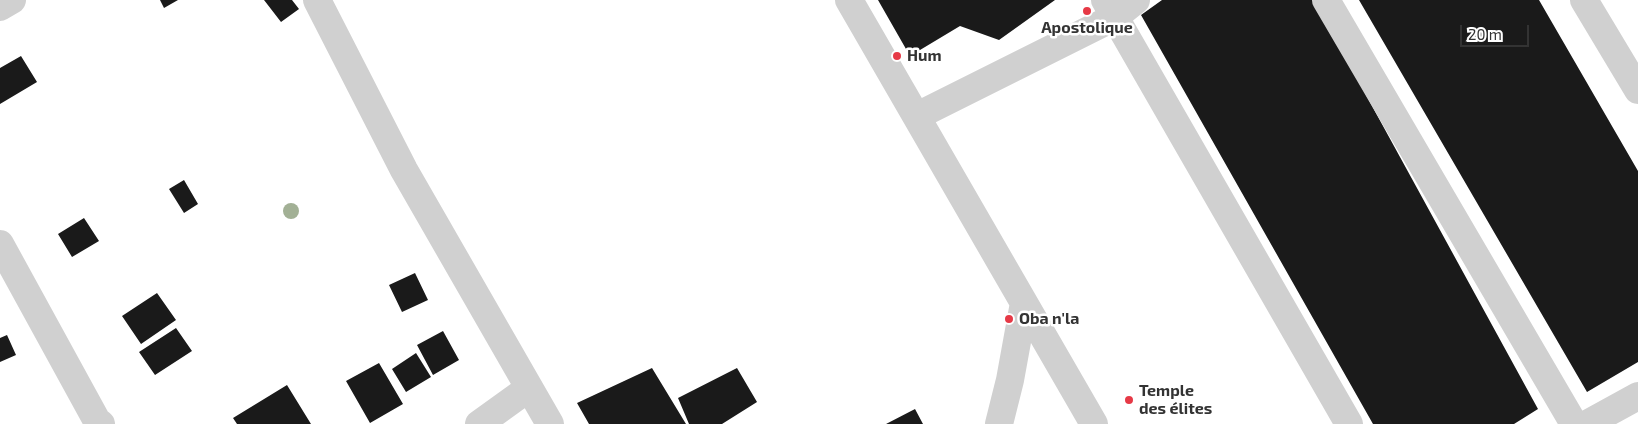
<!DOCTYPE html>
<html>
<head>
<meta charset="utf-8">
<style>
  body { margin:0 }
  #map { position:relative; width:1638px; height:424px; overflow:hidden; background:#fff; font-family:"Exo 2",sans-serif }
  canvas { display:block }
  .scale { position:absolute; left:1460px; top:25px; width:69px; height:22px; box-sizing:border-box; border:2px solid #333; border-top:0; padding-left:6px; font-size:15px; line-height:18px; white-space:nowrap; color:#333; -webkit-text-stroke:4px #fff; paint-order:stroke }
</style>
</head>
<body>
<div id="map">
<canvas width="1638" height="424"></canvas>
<div class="scale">20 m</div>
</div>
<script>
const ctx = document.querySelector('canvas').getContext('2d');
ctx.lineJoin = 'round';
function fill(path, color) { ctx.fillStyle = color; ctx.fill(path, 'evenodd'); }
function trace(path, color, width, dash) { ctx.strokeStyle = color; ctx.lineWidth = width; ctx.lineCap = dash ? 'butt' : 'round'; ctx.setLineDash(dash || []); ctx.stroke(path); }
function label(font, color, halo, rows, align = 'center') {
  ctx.font = font + ' "Exo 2",sans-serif'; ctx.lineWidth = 5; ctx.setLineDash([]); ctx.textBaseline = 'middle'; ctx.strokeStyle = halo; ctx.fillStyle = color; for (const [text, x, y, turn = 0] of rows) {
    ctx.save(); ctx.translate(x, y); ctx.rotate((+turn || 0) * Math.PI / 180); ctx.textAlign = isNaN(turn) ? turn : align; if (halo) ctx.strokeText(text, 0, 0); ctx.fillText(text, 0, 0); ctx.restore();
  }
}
fill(new Path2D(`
  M160,0H178L164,8Z
  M264,0H292L299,9L281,22Z
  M878,0H1055L999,40L960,26L910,56Z
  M1162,0H1314L1538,409L1514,424H1373L1141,15Z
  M1359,0H1539L1638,171V362L1587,392Z
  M21,56L37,82L0,104V68Z
  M184,180L198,204L184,213L169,189Z
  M84,218L99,241L72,257L58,234Z
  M415,273L428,300L402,312L389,285Z
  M157,293L176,320L141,344L122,316Z
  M176,328L192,351L155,375L139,352Z
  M443,331L459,360L433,375L417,345Z
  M7,335L16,355L0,362V338Z
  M416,353L431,377L406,392L392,369Z
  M379,363L403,404L370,423L346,381Z
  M652,368L686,424H589L577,403Z
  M737,368L757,402L722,424H689L678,398Z
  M287,385L311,424H237L233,418Z
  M915,409L923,424H886Z`), '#1a1a1a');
trace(new Path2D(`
  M317,0L404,170L550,424
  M849,0L1094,424
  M1105,0L1349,424
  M1326,0L1574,424
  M1584,0L1638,90
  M0,7L12,0
  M917,116L1115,17L1136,0
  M0,244L97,421L101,424
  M479,424L529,388
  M999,424L1010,380L1024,303
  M1587,424L1638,396`), '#d0d0d0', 28);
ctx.fillStyle = '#a2b095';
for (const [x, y] of [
  [291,211]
]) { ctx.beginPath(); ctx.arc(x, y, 8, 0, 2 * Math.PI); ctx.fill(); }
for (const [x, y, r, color] of [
  [1087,11,5,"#e63946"],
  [897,56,5,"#e63946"],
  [1009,319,5,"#e63946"],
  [1129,400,5,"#e63946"]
]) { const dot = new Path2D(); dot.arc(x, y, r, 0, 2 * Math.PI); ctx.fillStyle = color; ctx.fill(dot); trace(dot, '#fff', 2); }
label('bold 16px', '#333', '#fff', [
  ["Apostolique",1087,28,"center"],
  ["Hum",907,56],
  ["Oba n'la",1019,319],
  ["Temple",1139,391],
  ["des élites",1139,409]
], 'left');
</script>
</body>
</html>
